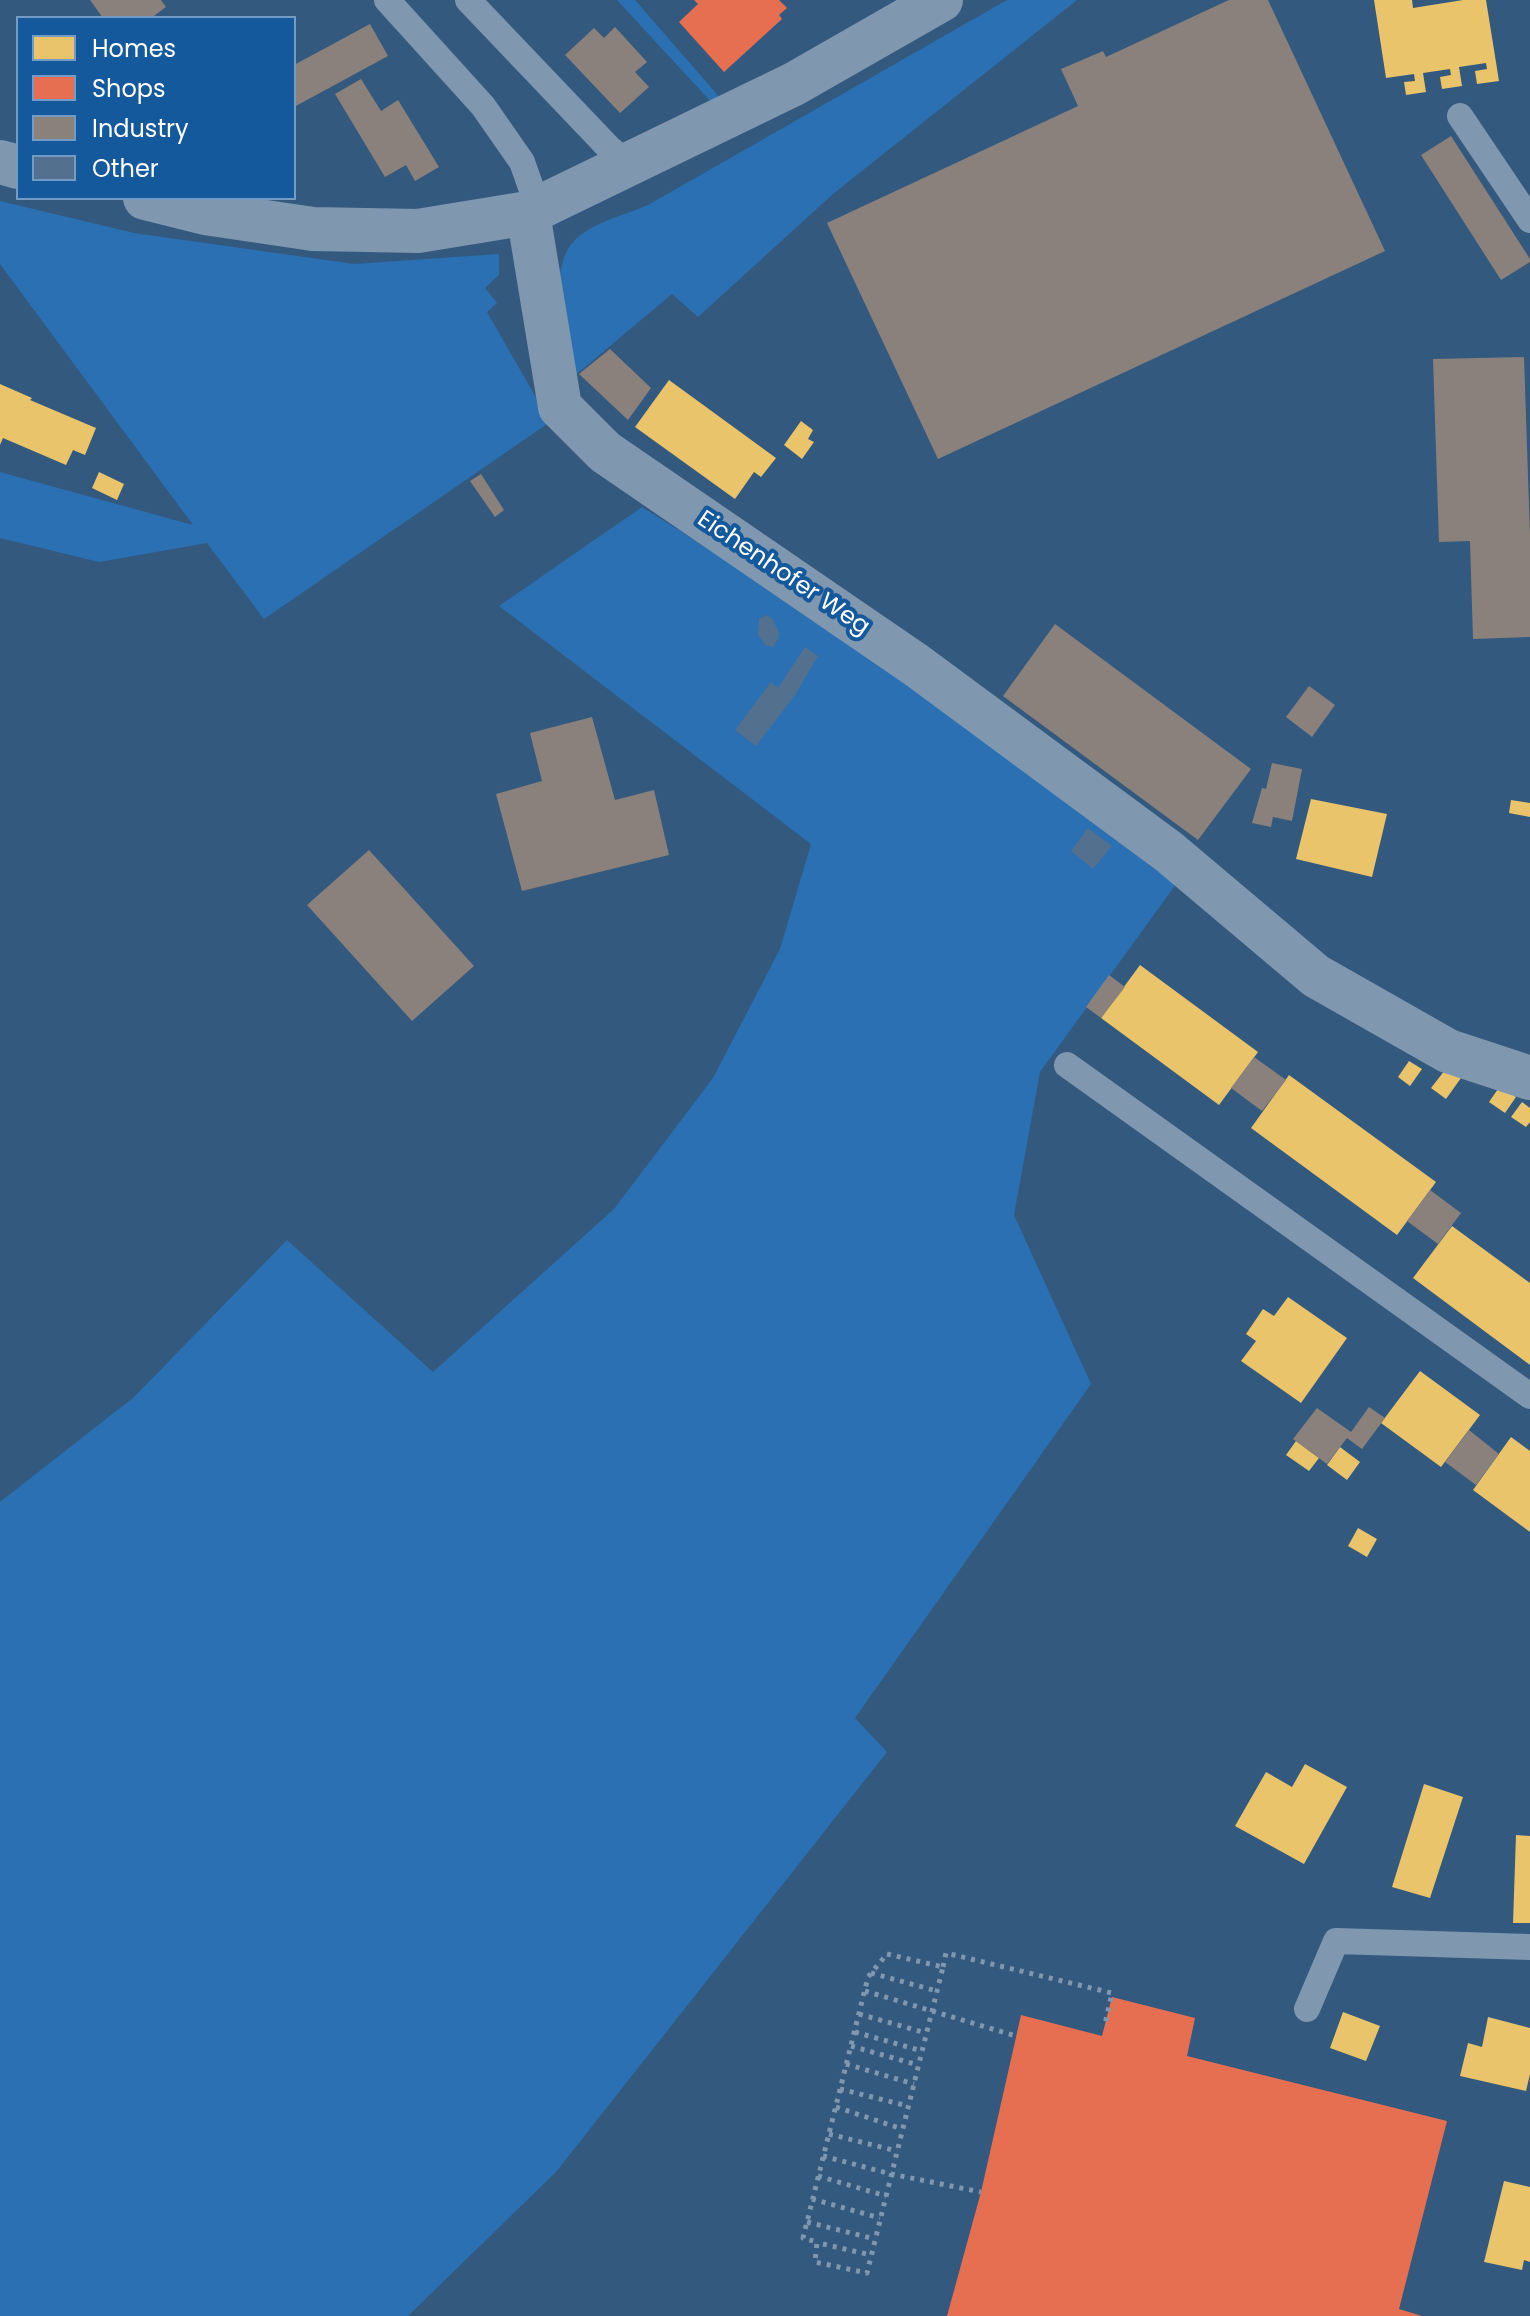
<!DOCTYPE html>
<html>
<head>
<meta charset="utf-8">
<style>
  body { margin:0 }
  #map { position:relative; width:1530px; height:2316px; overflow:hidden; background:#34597e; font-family:Poppins,sans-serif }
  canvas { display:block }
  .legend { position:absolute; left:16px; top:16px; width:280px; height:184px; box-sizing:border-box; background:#15599d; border:2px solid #739bc4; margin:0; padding:10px 14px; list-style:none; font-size:24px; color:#fff }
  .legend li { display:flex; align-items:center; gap:16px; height:40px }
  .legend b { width:40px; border:2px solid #739bc4 }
</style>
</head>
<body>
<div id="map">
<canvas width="1530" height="2316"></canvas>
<ul class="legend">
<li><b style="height:22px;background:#e9c46a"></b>Homes</li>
<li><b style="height:22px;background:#e76f51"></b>Shops</li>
<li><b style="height:22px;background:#8a817c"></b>Industry</li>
<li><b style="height:22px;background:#53718e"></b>Other</li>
</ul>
</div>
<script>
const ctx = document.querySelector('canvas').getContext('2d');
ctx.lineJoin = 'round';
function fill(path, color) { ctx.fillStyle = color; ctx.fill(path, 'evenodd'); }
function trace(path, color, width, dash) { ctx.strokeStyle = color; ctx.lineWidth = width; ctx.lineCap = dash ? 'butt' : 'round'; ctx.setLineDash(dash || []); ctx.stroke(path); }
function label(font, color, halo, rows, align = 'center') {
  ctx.font = font + ' Poppins,sans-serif'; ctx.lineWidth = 8; ctx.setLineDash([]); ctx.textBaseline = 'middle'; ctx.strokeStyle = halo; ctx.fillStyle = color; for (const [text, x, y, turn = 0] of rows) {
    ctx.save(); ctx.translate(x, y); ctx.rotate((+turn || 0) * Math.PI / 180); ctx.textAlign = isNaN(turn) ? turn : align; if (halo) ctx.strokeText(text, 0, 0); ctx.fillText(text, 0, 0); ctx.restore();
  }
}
fill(new Path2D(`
  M617,0H635L722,100L714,105Z
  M1007,0H1077L833,194L698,317L672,294L572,378C566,341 545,270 575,240C593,222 625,215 648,205Z
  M0,201L134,233L354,264L499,254V275L485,288L497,303L487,312L550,422L264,619L207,543L99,562L0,538V472L193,525L0,264Z
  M642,507L903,671L1179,880L1040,1072L1014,1215L1091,1384L855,1718L887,1752L556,2172L408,2316H0V1502L134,1397L287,1240L433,1372L614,1209L713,1078L780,949L811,844L499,606Z`), '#2a70b3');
fill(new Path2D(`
  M1374,0H1412L1413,8L1463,0H1486L1499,81L1477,84L1475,71L1487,69L1486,63L1459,67L1462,86L1442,89L1440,77L1451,75L1450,69L1423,73L1426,92L1406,95L1404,82L1415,81L1414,74L1386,78Z
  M669,380L776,458L761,477L754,472L735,499L635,427Z
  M0,384L32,398L30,400L96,428L85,455L73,450L66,465L3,438L0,445Z
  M801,421L813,430L808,439L814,442L802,459L784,445Z
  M99,472L124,484L117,500L92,488Z
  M1311,799L1387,814L1372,877L1296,859Z
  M1511,800L1530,803V817L1509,813Z
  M1140,965L1258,1052L1219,1105L1101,1018Z
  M1409,1061L1422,1069L1410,1086L1398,1077Z
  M1445,1070L1461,1078L1446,1099L1431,1088Z
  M1289,1075L1436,1182L1397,1235L1251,1128Z
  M1500,1086L1516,1097L1505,1113L1489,1102Z
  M1522,1102L1530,1108V1122L1526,1127L1511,1117Z
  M1452,1226L1530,1283V1365L1413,1278Z
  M1288,1297L1347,1338L1301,1403L1241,1361L1256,1341L1246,1334L1263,1309L1274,1316Z
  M1420,1371L1480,1415L1441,1467L1381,1423Z
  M1511,1437L1530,1451V1532L1473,1490Z
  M1296,1441L1319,1458L1309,1471L1286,1455Z
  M1340,1447L1360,1462L1347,1480L1327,1465Z
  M1358,1528L1377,1539L1367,1557L1348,1546Z
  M1305,1764L1347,1787L1304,1864L1235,1826L1266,1772L1292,1787Z
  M1424,1784L1463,1797L1430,1898L1392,1887Z
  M1516,1835L1530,1836V1923H1513Z
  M1343,2012L1380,2026L1366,2061L1330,2048Z
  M1488,2017L1530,2028V2074L1526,2091L1460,2076L1468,2043L1482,2047Z
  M1504,2181L1530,2187V2262L1524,2260L1522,2270L1484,2262Z`), '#e9c46a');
fill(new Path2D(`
  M694,0H779L787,8L779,15L782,19L724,72L679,22L698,4Z
  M1112,1997L1195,2018L1187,2056L1447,2121L1399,2309L1422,2316H947L981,2192L1021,2015L1102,2036Z`), '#e76f51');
fill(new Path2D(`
  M90,0H161L166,7L151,18H103Z
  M1229,0H1268L1385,251L938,459L827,223L1078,106L1061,69L1103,51L1106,57Z
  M370,24L388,56L294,107V65Z
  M615,27L647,62L635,72L649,87L620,113L565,55L594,28L604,38Z
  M361,79L381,111L398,100L439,167L415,181L406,165L385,177L335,94Z
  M1451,136L1530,259V262L1501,280L1421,155Z
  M610,349L651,388L628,420L579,374Z
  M1524,357L1530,536V637L1473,639L1470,541L1439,542L1433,359Z
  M481,474L504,510L495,517L470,481Z
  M1055,624L1251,769L1198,840L1003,696Z
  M1309,686L1335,705L1312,737L1286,717Z
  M592,717L615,800L654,790L669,855L522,891L496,794L542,781L530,733Z
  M1272,763L1302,769L1292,821L1273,817L1271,827L1252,823L1262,788L1266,789Z
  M369,850L474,966L412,1021L307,905Z
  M1109,975L1125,987L1101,1018L1086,1007Z
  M1254,1057L1286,1080L1262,1111L1231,1088Z
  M1430,1190L1461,1213L1438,1244L1407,1221Z
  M1369,1407L1385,1418L1362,1449L1347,1438L1327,1464L1293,1439L1317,1408L1351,1432Z
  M1469,1430L1499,1454L1476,1485L1445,1462Z`), '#8a817c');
fill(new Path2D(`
  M767,615L773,620L779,633L778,639L773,647L765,645L758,634L759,619Z
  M805,647L818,656L795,695L756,746L735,730L771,682L778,688Z
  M1088,828L1112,846L1093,869L1071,851Z`), '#53718e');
trace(new Path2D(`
  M887,1954L943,1967L867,2273L815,2262L817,2242L803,2238L868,1977Z
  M943,1967L946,1953L1112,1993L1105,2024
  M871,1973L937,1991
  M865,1991L1016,2036
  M859,2014L926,2033
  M855,2032L922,2051
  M851,2046L918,2065
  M846,2064L914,2084
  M840,2089L908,2106
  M836,2107L902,2129
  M829,2134L897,2151
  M823,2156L891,2174L981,2192
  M818,2176L886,2196
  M812,2199L880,2218
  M807,2222L875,2239
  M823,2244L871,2255`), '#7f97af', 5, [4, 6]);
trace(new Path2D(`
  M387,0L483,106L522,162L539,210
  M468,0L609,148L629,165
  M1460,116L1530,220
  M1067,1065L1530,1396
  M1307,2009L1336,1941L1530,1947`), '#7f97af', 26);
trace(new Path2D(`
  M528,213L560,407L605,452L916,665L1169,852L1316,976L1448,1051L1530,1078`), '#7f97af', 44);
trace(new Path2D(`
  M0,162L18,167
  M145,198L205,213L313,229L418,231L528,213L794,84L941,0`), '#7f97af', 44);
label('24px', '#fff', '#15599d', [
  ["Eichenhofer Weg",783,574,34]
]);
</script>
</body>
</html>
